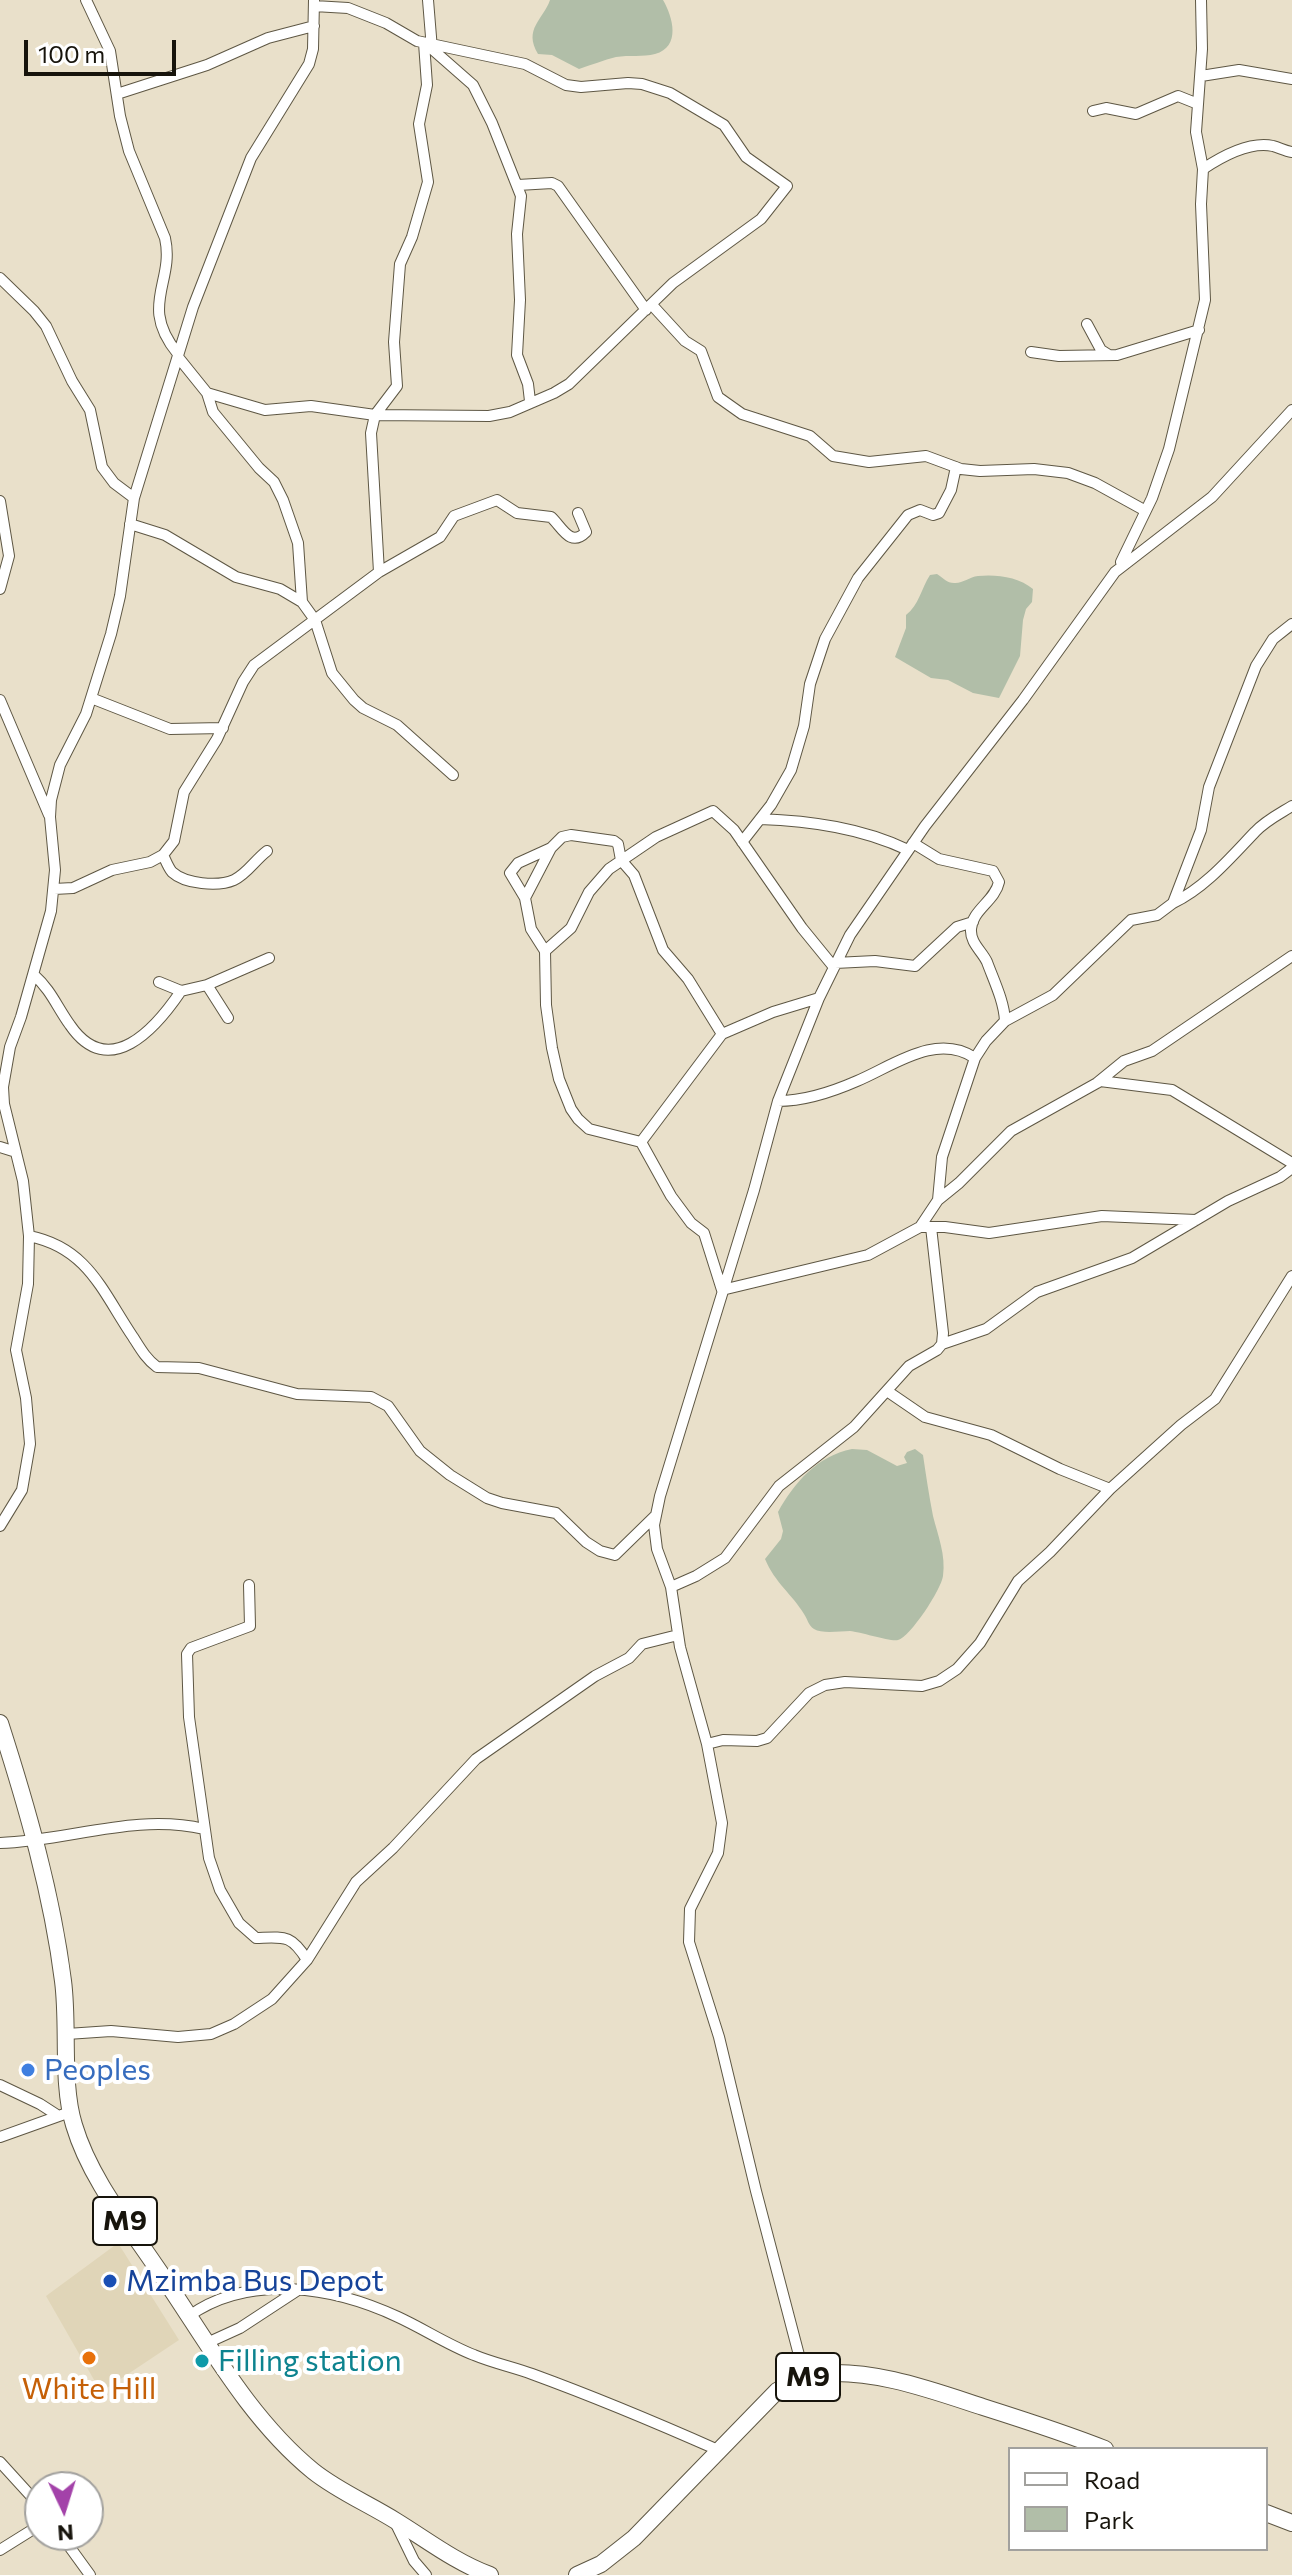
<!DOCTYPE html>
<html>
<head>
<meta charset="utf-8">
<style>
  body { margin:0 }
  #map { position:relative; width:1292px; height:2575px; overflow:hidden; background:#e9e0ca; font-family:Commissioner,sans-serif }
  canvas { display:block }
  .legend { position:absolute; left:1008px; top:2447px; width:260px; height:104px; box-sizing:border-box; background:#fff; border:2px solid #a2a19e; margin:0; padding:10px 14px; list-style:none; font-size:24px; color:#17140c }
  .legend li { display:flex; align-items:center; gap:16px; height:40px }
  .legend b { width:40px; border:2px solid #a2a19e }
  .north { position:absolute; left:24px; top:2471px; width:80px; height:80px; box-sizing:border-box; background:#fff; border:2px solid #a2a19e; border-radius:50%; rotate:176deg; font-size:22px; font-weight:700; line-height:32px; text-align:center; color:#17140c }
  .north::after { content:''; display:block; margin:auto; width:28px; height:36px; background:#a342a9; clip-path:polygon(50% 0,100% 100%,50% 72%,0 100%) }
  .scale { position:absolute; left:24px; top:40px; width:152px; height:36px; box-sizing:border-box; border:4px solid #17140c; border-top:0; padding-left:10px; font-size:24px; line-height:28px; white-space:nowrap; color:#17140c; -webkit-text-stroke:6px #fff; paint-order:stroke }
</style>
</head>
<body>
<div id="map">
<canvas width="1292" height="2575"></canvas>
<ul class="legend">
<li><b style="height:10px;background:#fff"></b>Road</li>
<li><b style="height:22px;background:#b1bea8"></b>Park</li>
</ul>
<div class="north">N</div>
<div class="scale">100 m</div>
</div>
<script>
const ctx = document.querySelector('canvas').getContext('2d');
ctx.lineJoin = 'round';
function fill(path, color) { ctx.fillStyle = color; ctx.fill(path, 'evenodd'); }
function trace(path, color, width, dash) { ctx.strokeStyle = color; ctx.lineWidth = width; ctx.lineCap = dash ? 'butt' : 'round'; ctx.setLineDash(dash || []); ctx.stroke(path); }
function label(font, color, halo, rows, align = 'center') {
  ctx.font = font + ' Commissioner,sans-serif'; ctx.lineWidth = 8; ctx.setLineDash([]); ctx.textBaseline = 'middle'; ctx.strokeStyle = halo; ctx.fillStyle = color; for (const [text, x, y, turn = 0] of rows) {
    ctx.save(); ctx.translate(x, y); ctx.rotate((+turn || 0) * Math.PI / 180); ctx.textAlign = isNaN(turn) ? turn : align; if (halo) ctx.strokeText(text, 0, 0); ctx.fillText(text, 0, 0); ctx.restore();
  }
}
fill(new Path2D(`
  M118,2243L179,2340L101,2392L46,2296Z`), '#e0d5b8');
fill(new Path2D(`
  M550,0H663C673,17 681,47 655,54C643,57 629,55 616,57C604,60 591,65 579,69L552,55L538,54C523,29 543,20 550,0Z
  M937,574C943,578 947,583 954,583C962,584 969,577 978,576C996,574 1019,577 1033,589L1032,602L1026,609L1023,620L1020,656L999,698L973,693L948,680L931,678L895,657L906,628V615C919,605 921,589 930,575Z
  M852,1449L867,1450L897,1466L907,1463L904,1457L907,1452L915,1449L923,1455C926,1475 929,1496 933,1516C938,1536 946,1555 943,1576C941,1590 910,1637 898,1640C891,1642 861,1632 850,1631C840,1631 822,1634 814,1629C808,1625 808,1620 804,1614C792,1594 775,1583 765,1559L781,1539L783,1531L778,1512C794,1483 817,1456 852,1449Z`), '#b1bea8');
const street = new Path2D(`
  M86,0L110,51L120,116L129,151L165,238C175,283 138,305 178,354
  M428,0L432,49L473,85L492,123L521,196L517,234L520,300L517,355L528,384L530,401
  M1201,76L1239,70L1292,79
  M117,94L207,65L268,38L314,26
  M1093,111L1106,108L1136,114L1178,96L1198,104
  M1203,169C1221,157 1250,141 1273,146C1280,148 1285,151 1292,152
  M518,185L552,183L558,186L646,310
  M0,278L34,311L46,326L72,381L90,410L102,467L114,483L134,498
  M652,305L685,341L701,351L718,397L742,414L810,436L833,456L869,462L926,456L961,469L980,471L1034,469L1068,473L1095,483L1144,510
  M1087,324L1101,350L1109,355
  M1031,352L1059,356L1117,355L1199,330
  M178,357L207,393L265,410L311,406L375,415L489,416L510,412L554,393L569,384L673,283L761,219L787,186L746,157L724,125L670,93L642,84L628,83L581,87L566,85L525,64L417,41L386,23L348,8L314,6
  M207,393L213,412L259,468L274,482L283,500L298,543L302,602
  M0,501L9,556L0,589
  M130,524L165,535L236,577L280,589L302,602L315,620L332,673L354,700L363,708L397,725L453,775
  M1121,562L1152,498L1169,449L1205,300L1201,204L1203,169L1196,132L1202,49L1201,0
  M379,572L371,433L375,415L397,386L394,342L400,264L412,237L428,182L419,124L427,85L424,43
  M91,698L170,729L223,728
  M0,700L49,815
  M760,819C811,821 862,828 908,850
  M742,842L771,805L791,770L804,726L810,684L825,639L858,578L908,515L920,510L933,515L939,513L951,490L956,467
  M913,843L939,859L993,871L999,882C995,901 972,910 971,929C970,943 982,951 987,962C994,981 1004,1001 1005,1021L986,1041L975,1058L942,1157L938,1200
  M551,848L518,863L510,873L525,898L531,929L545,951L546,1005L552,1048L559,1079L571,1109L578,1119L589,1129L641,1142
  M163,855C166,861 168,867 172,872C185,884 218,887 234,880C247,874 255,860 267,851
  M54,889L73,888L112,870L150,862L163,855L174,841L184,792L217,739L243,682L254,665L379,572L440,537L454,516L497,500L517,513L551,517C562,527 570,548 586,532L578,513
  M525,898L551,848L562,837L571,835L614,841L618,844L621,860L634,875L663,950L688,979L722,1034
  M1173,903C1205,888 1231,857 1255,832C1265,821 1279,814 1292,806
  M545,951L571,928L589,892L609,869L656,837L713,811L734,830L802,928L833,966
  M835,963L875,961L915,966L957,927L973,922
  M34,975C51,990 57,1007 70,1025C109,1082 156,1028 181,991L207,985L228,1018
  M159,982L181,991
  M207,985L269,958
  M819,998L773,1012L722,1034L641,1142L671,1196L691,1223L704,1233L722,1290L868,1255L920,1227L938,1200L959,1183L1011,1131L1097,1083L1124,1061L1152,1051L1292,956
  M1005,1021L1053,995L1131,920L1157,915L1173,903L1201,830L1209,787L1256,666L1273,639L1292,624
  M1100,1081L1172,1090L1292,1163
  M778,1101C805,1101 832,1092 857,1081C893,1066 936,1032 975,1058
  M0,1147L16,1152
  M920,1227H945L989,1233L1102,1216L1196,1220
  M931,1227L943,1333L942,1344
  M29,1236C88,1248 102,1291 133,1337C140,1348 146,1359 157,1367L199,1368L297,1394L371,1397L388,1406L420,1451L450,1475L487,1498L502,1503L556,1513L586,1542L600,1551L615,1555L655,1516
  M887,1391L925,1417L991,1435L1060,1469L1110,1489
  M0,1526L22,1490L30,1444L26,1398L16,1350L28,1284L29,1236L23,1181L4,1104L3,1087L10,1047L21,1017L51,911L55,870L50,817L51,800L60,765L86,714L111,634L120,596L134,498L193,307L251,158L309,64L313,49L314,0
  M249,1585L250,1626L191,1648L187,1654L189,1717L209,1858L220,1890L239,1923L256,1938C284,1937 291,1934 307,1960
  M671,1587L696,1576L725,1558L779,1486L854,1427L909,1366L937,1350L942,1344L986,1329L1037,1292L1132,1258L1228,1201L1280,1177L1292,1168
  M707,1744L723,1740L757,1741L767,1738L809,1693L825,1685L845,1682L922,1686L939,1681L957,1669L980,1643L1018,1581L1050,1552L1110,1489L1181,1425L1215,1399L1292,1276
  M0,1843C69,1841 135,1813 204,1829
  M67,2034L111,2031L178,2037L211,2034L234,2024L272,1999L307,1960L356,1882L393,1848L476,1759L595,1676L629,1658L642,1644L678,1635
  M0,2085L40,2104L57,2115
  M0,2137L70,2112
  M189,2316C250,2273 334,2287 398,2317C424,2329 448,2345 474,2355C493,2363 513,2367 532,2374C595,2397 657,2423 718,2450
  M207,2343L240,2328L298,2290
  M805,2378L756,2191L719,2037L689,1942L690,1909L718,1853L722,1823L707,1744L680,1647L671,1587L657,1549L654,1525L660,1496L754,1190L778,1101L819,998L850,935L925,826L1023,700L1115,572L1212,497L1292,410
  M0,2462L40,2506
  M395,2522L414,2561L426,2575
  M61,2535L90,2575
  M0,2550L40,2525`);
const primary = new Path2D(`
  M0,1723C27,1807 52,1894 63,1981C69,2026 61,2083 74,2125C90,2179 129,2226 159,2271C206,2339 248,2418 313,2471C338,2491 369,2504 396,2521C427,2540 455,2562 490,2575
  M1266,2513L1292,2523
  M577,2575L601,2564L634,2538L777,2391C789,2384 802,2376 816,2374C872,2368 931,2390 983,2407C1024,2420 1065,2433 1105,2449`);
trace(street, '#5e5744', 12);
trace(primary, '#5e5744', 18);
trace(street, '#fff', 10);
trace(primary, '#fff', 16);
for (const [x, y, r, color] of [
  [28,2070,8,"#3f7fe0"],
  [110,2281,8,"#1a4fb4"],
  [89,2358,8,"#e8710a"],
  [202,2361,8,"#0f9aa8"]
]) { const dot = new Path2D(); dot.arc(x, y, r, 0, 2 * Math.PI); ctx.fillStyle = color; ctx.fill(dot); trace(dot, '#fff', 3); }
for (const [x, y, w] of [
  [125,2221,64],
  [808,2377,64]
]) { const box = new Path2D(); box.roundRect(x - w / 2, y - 24, w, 48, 6); ctx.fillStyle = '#fff'; ctx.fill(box); trace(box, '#17140c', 2); }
label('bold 28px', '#17140c', null, [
  ["M9",125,2221],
  ["M9",808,2377]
]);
label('30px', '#366cbe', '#fff', [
  ["Peoples",44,2070]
], 'left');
label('30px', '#164399', '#fff', [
  ["Mzimba Bus Depot",126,2281]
], 'left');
label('30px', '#0d838f', '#fff', [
  ["Filling station",218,2361]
], 'left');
label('30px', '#c56008', '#fff', [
  ["White Hill",89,2389]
]);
</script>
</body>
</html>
